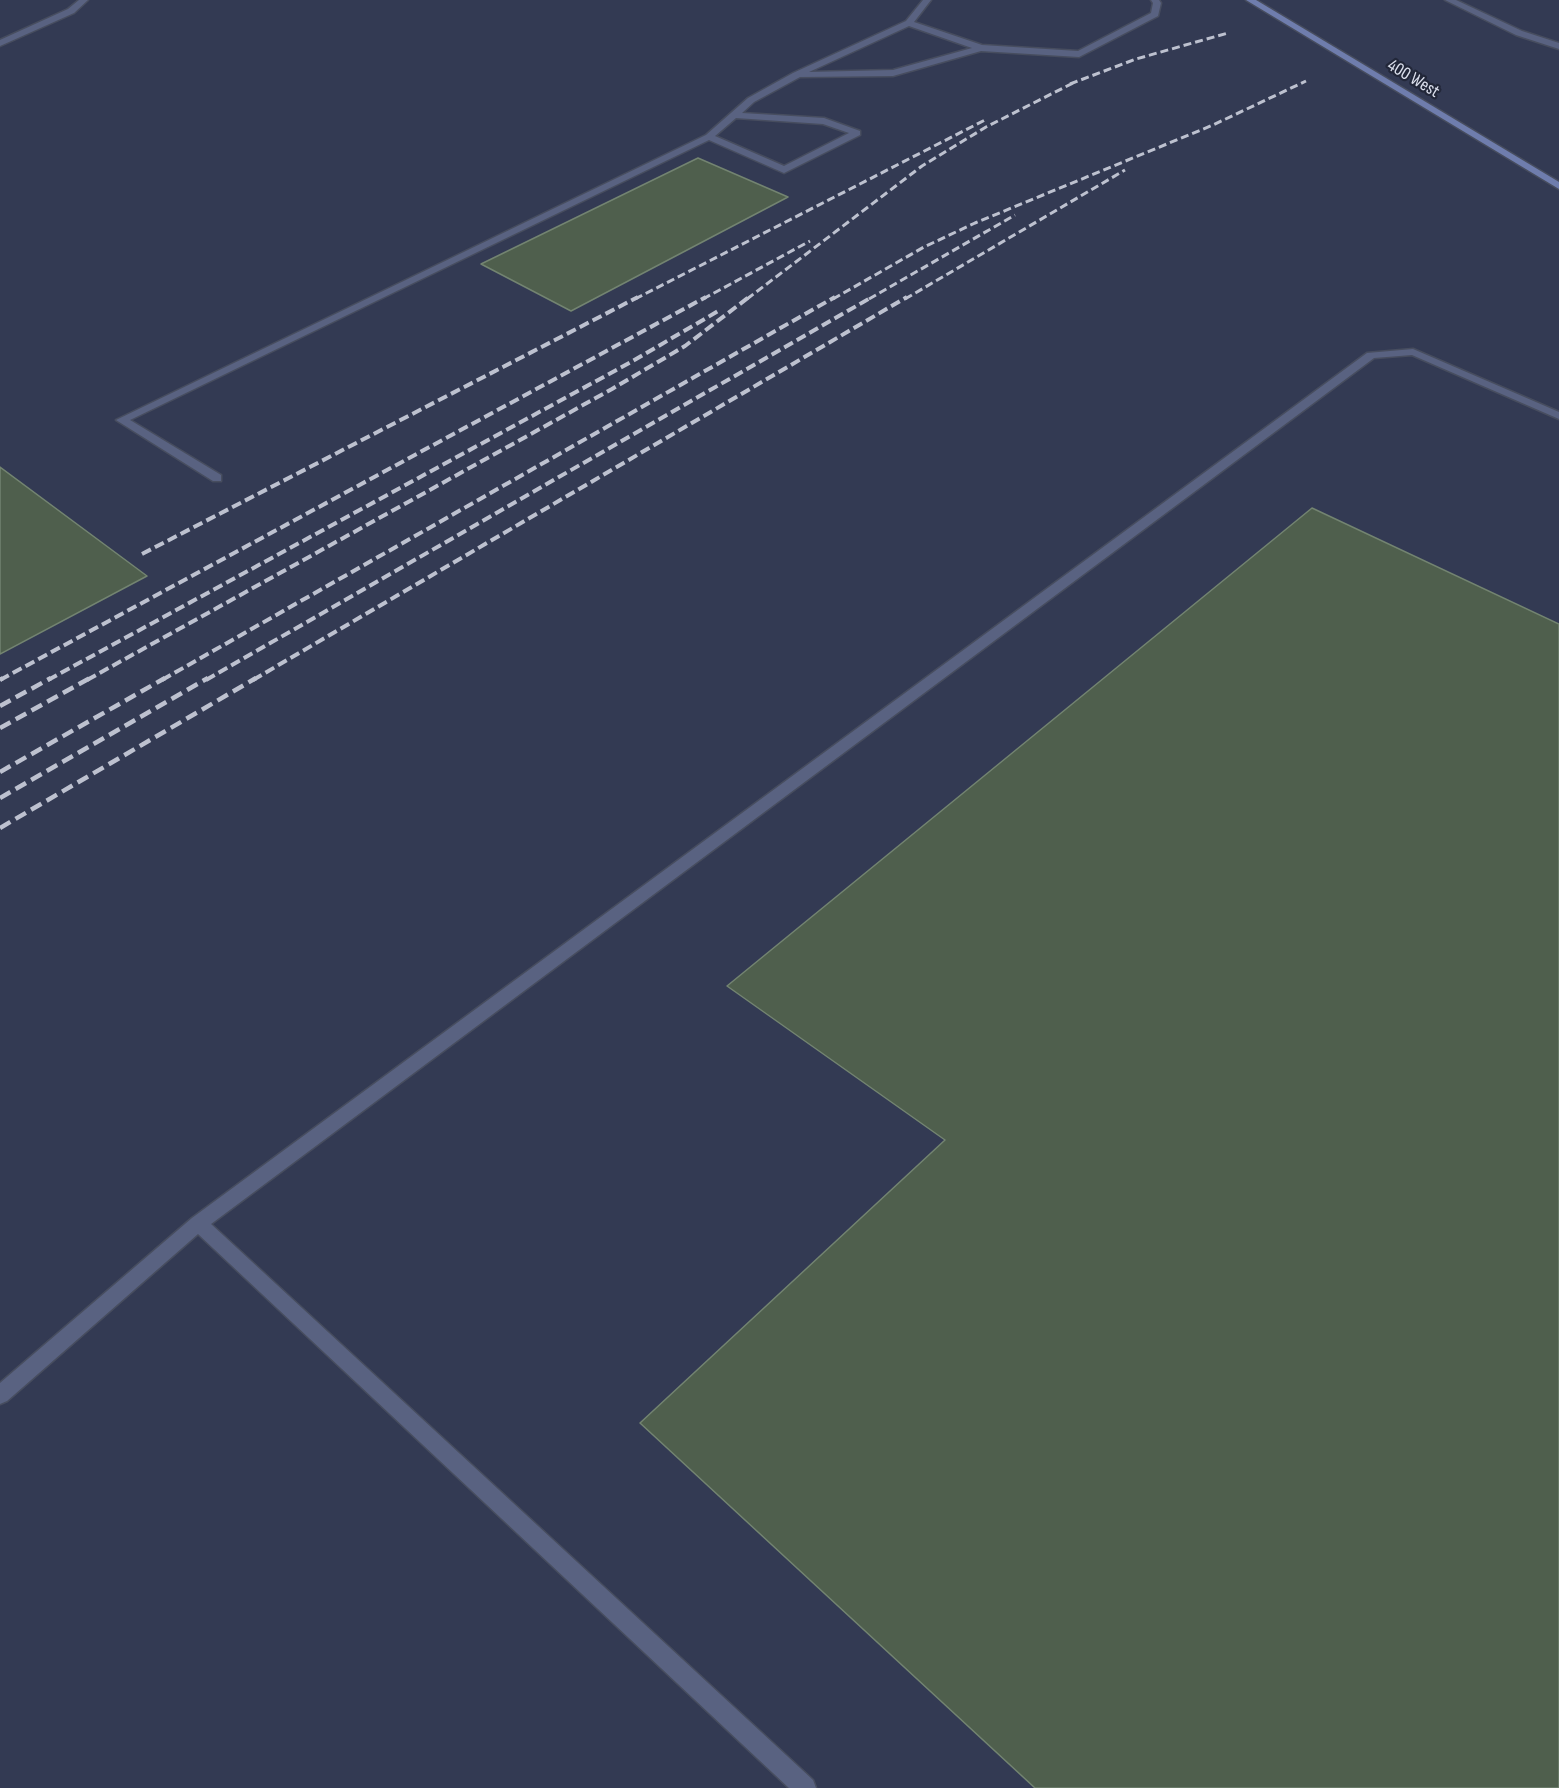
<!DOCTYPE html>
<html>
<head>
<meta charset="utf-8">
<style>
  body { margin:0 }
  canvas { display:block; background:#2b3144 }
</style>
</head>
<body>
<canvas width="1559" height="1788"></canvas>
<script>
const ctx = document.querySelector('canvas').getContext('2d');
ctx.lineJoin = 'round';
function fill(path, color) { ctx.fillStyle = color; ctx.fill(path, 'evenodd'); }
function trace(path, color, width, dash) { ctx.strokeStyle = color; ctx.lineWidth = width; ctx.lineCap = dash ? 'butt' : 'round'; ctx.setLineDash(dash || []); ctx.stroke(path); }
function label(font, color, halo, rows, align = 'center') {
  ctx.font = font + ' "Sofia Sans Condensed",sans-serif'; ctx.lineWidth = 4.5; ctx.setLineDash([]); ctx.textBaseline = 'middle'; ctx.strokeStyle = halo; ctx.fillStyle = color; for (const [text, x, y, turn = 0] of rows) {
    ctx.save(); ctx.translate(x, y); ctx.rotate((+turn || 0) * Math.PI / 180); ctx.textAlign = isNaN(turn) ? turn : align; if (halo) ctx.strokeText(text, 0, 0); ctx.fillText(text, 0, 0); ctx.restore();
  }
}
fill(new Path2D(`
  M0,0H1559V1788H0Z`), '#333a53');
const building = new Path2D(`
  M698,158L788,197L571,311L481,264Z
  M0,467L147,576L0,654Z
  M1312,508L1559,624V1788H1035L640,1423L945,1140L727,986Z`);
fill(building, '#4f5f4d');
trace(building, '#738471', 1.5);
const lane = new Path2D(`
  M79,0H88L74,13L0,46V40L68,9Z
  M923,0H931L914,22L982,45L1078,51L1151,13L1153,3L1151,0H1159L1161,3L1158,16L1079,57L981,51L893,76L800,77L754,102L742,113L824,118L860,131V135L784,173L709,140L130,420L221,475V481H213L116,420L706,135L748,98L793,73L906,21ZM909,26L972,48L893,70L809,72ZM736,118L823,124L849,133L784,166L715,136Z
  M1445,0H1456L1522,31L1559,43V49L1516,35Z
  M1413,349L1559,412V419L1412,355L1374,358L211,1224L813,1780L816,1788H789L198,1234L7,1401L0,1404V1383L192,1218L1367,353Z`);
const secondary = new Path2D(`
  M1246,0H1256L1559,182V189Z`);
trace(lane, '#474d5f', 3);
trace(secondary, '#474d5f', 3);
fill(lane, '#596281');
fill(secondary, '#6f7dad');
trace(new Path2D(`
  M1070,84L1136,59L1228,33
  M635,299L985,120
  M703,299L810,241
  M747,299L922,166L986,127L1077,81
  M833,299L924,247L975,223L1213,125L1306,81
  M869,299L1015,215
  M905,299L1125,170`), '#bdc1cf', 3, [8, 4]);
trace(new Path2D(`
  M142,554L638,297
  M0,680L706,297
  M48,680L631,362L720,310
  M87,680L612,389L685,346L749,297
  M162,680L835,297
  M206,680L872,297
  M253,680L907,297`), '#bdc1cf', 4, [10, 4.5]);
trace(new Path2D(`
  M0,680L3,678
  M0,706L51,678
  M0,728L90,678
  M0,772L165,678
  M0,798L208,678
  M0,828L256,678`), '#bdc1cf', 4.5, [12, 6]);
label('18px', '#dce0ed', '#222739', [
  ["400 West",1413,79,31]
]);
</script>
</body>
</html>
